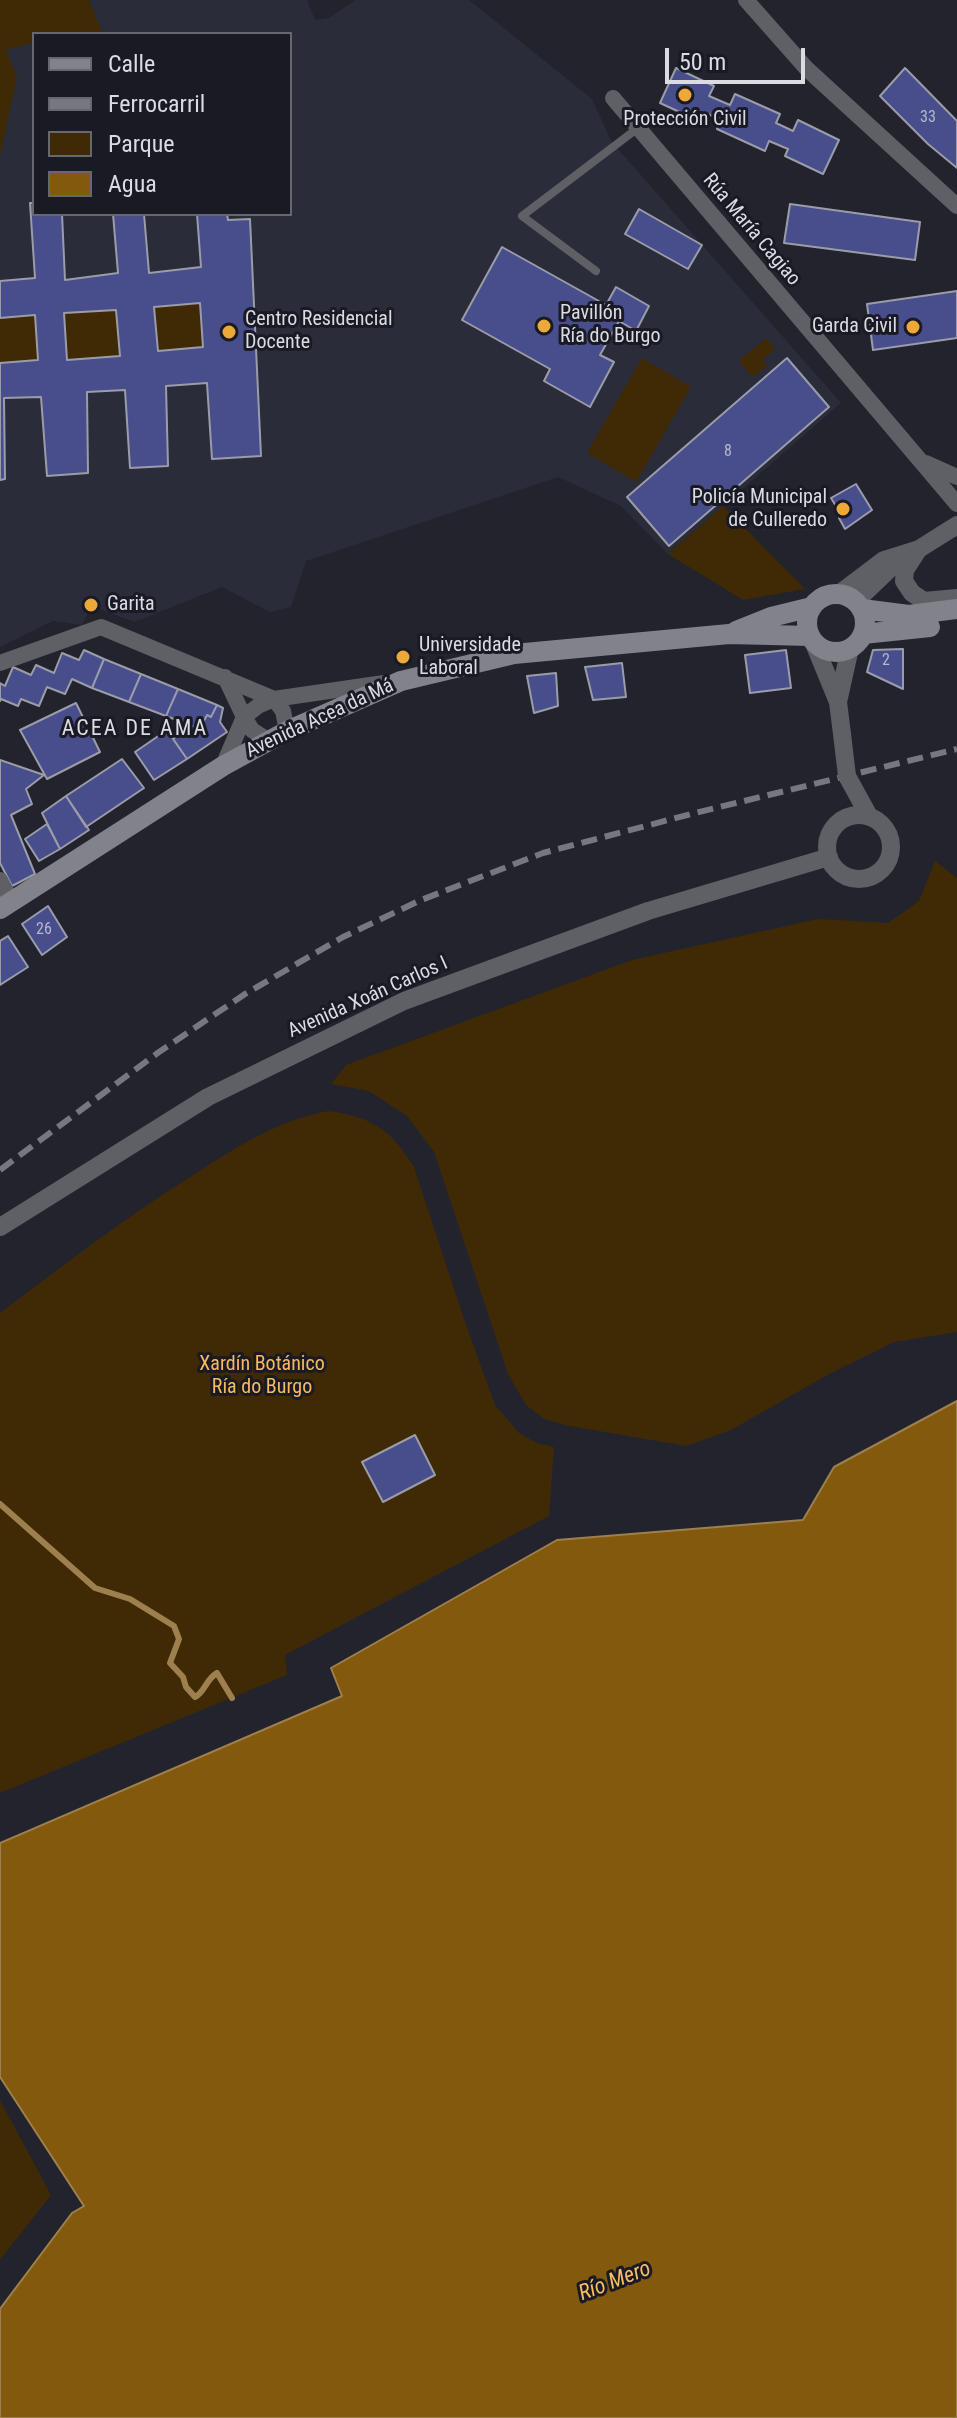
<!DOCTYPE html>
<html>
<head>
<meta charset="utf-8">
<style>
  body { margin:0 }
  #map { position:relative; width:957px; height:2418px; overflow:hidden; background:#22232d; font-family:"Roboto Condensed",sans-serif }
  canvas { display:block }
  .legend { position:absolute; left:32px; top:32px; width:260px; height:184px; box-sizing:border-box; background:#191a23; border:2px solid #67686f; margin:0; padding:10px 14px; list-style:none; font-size:24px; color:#dbdce2 }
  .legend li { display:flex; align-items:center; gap:16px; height:40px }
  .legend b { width:40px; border:2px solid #67686f }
  .scale { position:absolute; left:665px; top:48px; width:140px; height:36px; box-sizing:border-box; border:4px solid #dbdce2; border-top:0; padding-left:10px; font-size:24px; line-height:28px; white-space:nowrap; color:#dbdce2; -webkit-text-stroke:6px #191a23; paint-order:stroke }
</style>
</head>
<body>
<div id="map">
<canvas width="957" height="2418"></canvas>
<ul class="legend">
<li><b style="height:10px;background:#81828a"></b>Calle</li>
<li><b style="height:10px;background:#76777f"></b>Ferrocarril</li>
<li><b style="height:22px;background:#402a06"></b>Parque</li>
<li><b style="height:22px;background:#82590d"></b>Agua</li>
</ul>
<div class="scale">50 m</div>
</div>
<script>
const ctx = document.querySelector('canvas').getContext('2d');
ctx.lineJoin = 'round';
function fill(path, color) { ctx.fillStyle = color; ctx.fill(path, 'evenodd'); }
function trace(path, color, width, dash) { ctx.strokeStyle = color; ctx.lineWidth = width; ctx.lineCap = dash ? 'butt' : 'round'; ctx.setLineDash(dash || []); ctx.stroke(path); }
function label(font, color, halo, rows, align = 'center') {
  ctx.font = font + ' "Roboto Condensed",sans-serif'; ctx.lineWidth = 6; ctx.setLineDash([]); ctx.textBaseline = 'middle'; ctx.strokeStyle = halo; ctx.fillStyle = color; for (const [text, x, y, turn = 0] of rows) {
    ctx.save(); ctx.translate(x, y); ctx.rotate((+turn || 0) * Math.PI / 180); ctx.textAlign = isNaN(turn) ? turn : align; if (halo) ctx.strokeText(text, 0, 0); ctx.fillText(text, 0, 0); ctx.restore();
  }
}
fill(new Path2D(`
  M89,0H307L315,20L329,18L355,0H469L592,99L611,141L841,403L668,554L621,506L558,477L306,561L291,607L270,612L222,587L134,622L92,606L82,625L53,621L0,647V49L34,42V214H290V34H102Z`), '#2a2c3a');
fill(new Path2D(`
  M0,0H89L103,34H34V42L6,50L17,77L0,156Z
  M200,303L203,347L158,351L154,307Z
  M116,310L120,356L67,360L64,313Z
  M35,315L38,360L0,363V318Z
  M767,338L775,349L762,360L767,366L752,377L739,360Z
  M642,358L691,387L636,482L587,453Z
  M723,506L805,589L743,600L668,554Z
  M935,861L957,878V1332L894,1342L831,1373L731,1430L686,1446L564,1425L543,1418L526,1405L508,1374L434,1152L407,1116L369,1091L331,1084L346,1065L632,960L818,919L888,923L919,901Z
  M328,1111C370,1116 392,1130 414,1167L464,1319L495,1405L519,1433L537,1443L554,1447L549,1516L285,1655L287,1675L0,1793V1313C64,1265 127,1216 195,1174C236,1147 279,1120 328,1111Z
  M0,2100L51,2195L0,2260Z`), '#402a06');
const water = new Path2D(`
  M957,1401V2418H0V2309L72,2213L84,2206L0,2077V1843L342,1696L331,1668L557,1540L803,1520L834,1467Z`);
fill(water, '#82590d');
trace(water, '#9d804d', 2);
trace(new Path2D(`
  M0,1504L95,1588L130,1599L174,1626L179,1639L170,1663L183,1677L186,1687L195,1697C205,1692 206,1679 217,1673L232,1698`), '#9d804d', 6);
const building = new Path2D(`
  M676,68L714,86L709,96L730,105L735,94L780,114L776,123L793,131L798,120L839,140L823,174L785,156L788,149L769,141L765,151L717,129L721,120L704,112L699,121L660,103Z
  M905,68L957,121V168L928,144L880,96Z
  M30,203H34V214H62L65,280L118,273L113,214H144L149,273L201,267L197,214H227L228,220L250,219L261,456L212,459L207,383L166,386L168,466L130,468L125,390L87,392L88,473L47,476L41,397L4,398L5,479L0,480V363L38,360L35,315L0,318V281L35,278ZM200,303L203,347L158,351L154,307ZM116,310L120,356L67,360L64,313Z
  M790,204L920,222L915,260L784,243Z
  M639,209L702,245L688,269L625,234Z
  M502,247L606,305L616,287L649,306L636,331L619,321L600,355L614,362L590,407L544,381L550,369L462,320Z
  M957,291V338L873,350L867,304Z
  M787,358L829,407L669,546L627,497Z
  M856,484L872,510L845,529L839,518L842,516L831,498Z
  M88,599L98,603L95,611L85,607Z
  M903,649V689L867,672L873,650Z
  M84,650L104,659L92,688L72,679L65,694L47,687L39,706L21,699L18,706L1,699L0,701V683L5,686L13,667L31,675L36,665L54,673L62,653L79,660Z
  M786,650L791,688L750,693L745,655Z
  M104,659L141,674L129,702L92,688Z
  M622,663L626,697L593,700L585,667Z
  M556,673L558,706L534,713L527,676Z
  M141,674L178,689L166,716L129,702Z
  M178,689L217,705L211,717L207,715L204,721L199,719L195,727L166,716Z
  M76,703L100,752L47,779L20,730Z
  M217,705L223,708L220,722L227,732L187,759L173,739L186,730L189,725L195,727L199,719L204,721L207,715L211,717Z
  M167,730L187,759L154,780L135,752Z
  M122,759L144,788L86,827L66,796Z
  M0,760L44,775L26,789L32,804L11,815L35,874L12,886L0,863Z
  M66,796L89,830L60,849L42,813Z
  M47,824L60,849L39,861L25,839Z
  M48,906L67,937L42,955L22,924Z
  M8,936L28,967L0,985V941Z
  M415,1435L435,1475L383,1502L362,1462Z`);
fill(building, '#484d8b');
trace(building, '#9a9da8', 2);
trace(new Path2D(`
  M596,271L522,216L638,128`), '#5f6065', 8);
trace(new Path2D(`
  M746,0L807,69L957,206
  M613,98L957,504
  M926,463L957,477
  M0,663L101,627L274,699L384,683
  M269,741L252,730L244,717L258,706L274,699L283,711L287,731
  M223,766L244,717L225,677
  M0,880L12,902`), '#5f6065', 16);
trace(new Path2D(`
  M918,550L905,570L904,581L912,593L924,601L957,598
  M839,594L884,560L919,549L957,525
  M856,601L901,558
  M813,641L838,702L842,734
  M838,702L850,648
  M847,776L869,816
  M827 847a32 32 0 1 1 64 0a32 32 0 1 1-64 0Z
  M0,1227L208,1097L404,1001L648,911L829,857`), '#5f6065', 18);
trace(new Path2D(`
  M807 623a29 29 0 1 1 58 0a29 29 0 1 1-58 0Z
  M862,609L909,615L957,609
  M736,631L771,617L812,607
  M863,634L930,627
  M0,909L223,766L287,731L401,681L514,654L729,634L810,636`), '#81828a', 20);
trace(new Path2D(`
  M0,1170L159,1052L245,994L343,937L421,900L543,853L695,813L957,749`), '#76777f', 6, [16, 8]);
trace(new Path2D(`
  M842,734L847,776`), '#5f6065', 18);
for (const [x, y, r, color] of [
  [685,95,8,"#eca93a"],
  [544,326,8,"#eca93a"],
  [913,327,8,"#eca93a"],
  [229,332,8,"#eca93a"],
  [843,509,8,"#eca93a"],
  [91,605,8,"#eca93a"],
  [403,657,8,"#eca93a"]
]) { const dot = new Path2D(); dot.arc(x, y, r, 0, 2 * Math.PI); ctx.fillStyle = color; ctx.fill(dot); trace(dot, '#191a23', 3); }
label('16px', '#b6b8cc', null, [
  ["33",928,118],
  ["8",728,452],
  ["2",886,661],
  ["26",44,930]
]);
label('20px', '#dbdce2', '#191a23', [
  ["Protección Civil",685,120,"center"],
  ["Pavillón",560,314],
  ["Ría do Burgo",560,337],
  ["Centro Residencial",245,320],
  ["Docente",245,343],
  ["Garda Civil",897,327,"right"],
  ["Policía Municipal",827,498,"right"],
  ["de Culleredo",827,521,"right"],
  ["Garita",107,605],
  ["Universidade",419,646],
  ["Laboral",419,669]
], 'left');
label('20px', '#dbdce2', '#191a23', [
  ["Rúa María Cagiao",751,230,50],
  ["Avenida Acea da Má",320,719,-25],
  ["Avenida Xoán Carlos I",368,998,-24]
]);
label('20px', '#f7bb5e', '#191a23', [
  ["Xardín Botánico",262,1365],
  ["Ría do Burgo",262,1388]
]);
ctx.letterSpacing = '2px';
label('22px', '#dbdce2', '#191a23', [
  ["ACEA DE AMA",135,729]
]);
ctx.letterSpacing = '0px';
label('italic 22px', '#fabd61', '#191a23', [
  ["Río Mero",615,2282,-21]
]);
</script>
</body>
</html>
